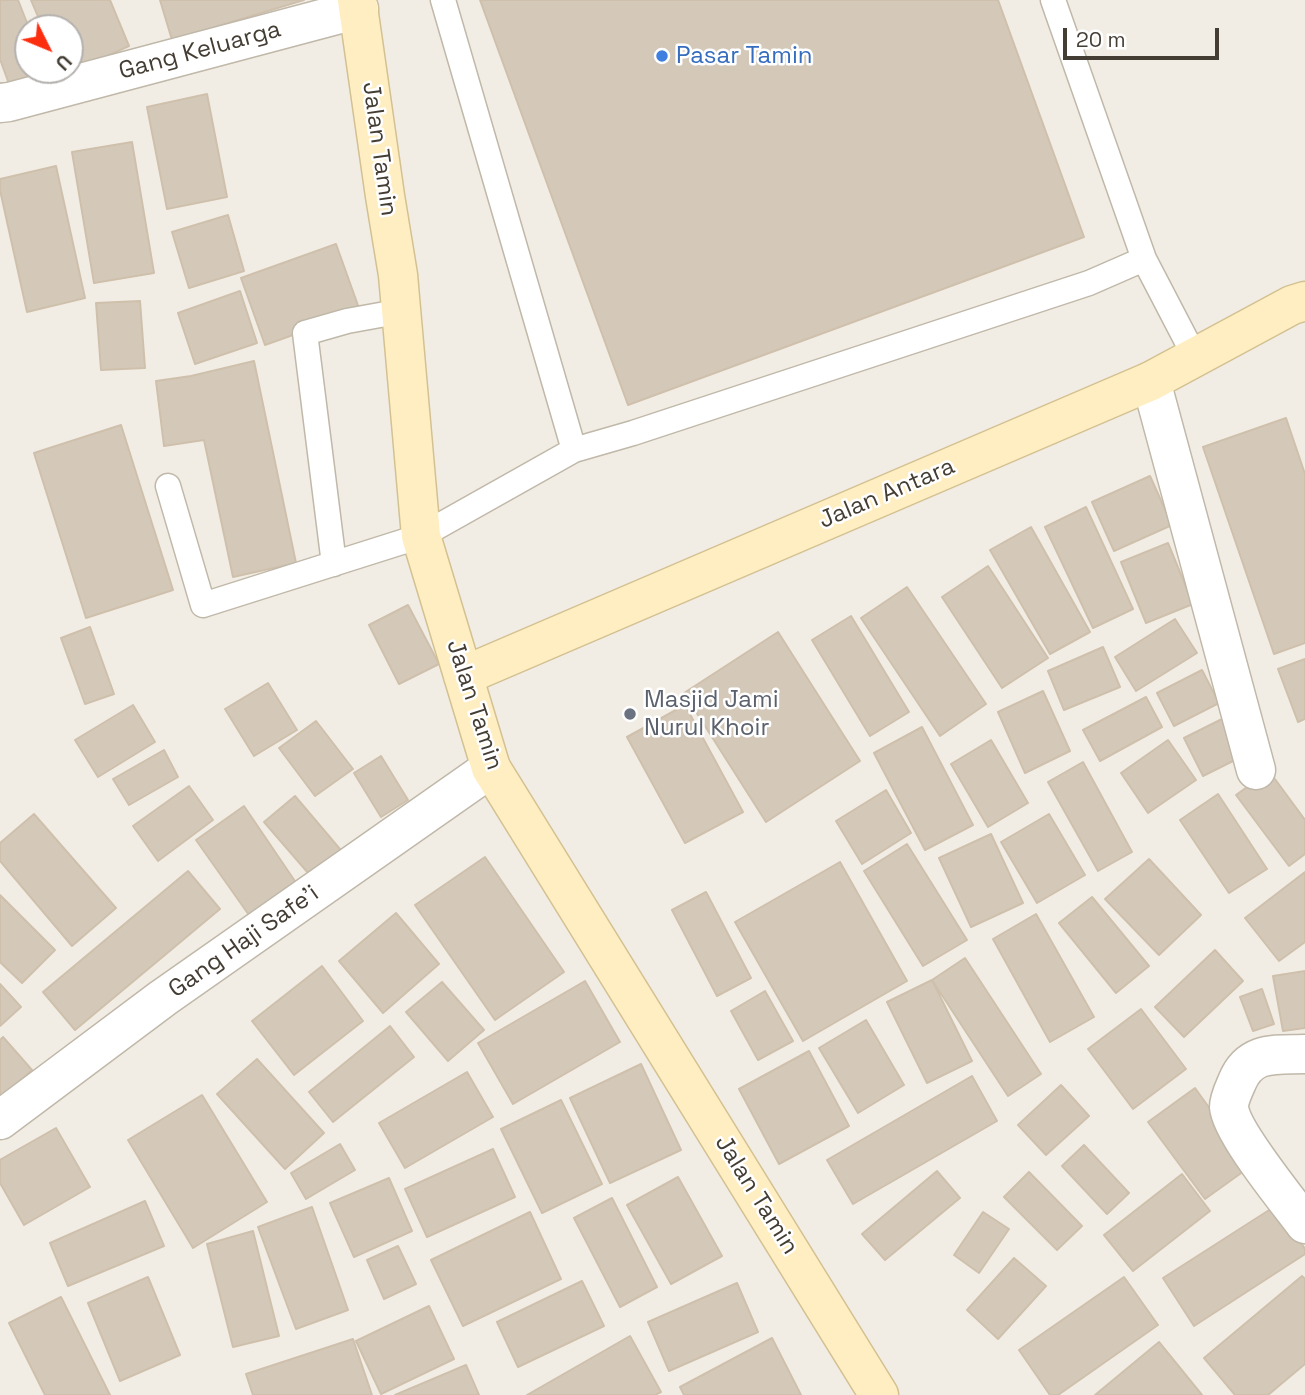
<!DOCTYPE html>
<html>
<head>
<meta charset="utf-8">
<style>
  body { margin:0 }
  #map { position:relative; width:1305px; height:1395px; overflow:hidden; background:#f2ede4; font-family:"Space Grotesk",sans-serif }
  canvas { display:block }
  .north { position:absolute; left:14px; top:14px; width:70px; height:70px; box-sizing:border-box; background:#fff; border:2px solid #b4b1ae; border-radius:50%; rotate:133deg; font-size:19px; font-weight:700; line-height:28px; text-align:center; color:#443d34 }
  .north::after { content:''; display:block; margin:auto; width:24px; height:32px; background:#fc2e10; clip-path:polygon(50% 0,100% 100%,50% 72%,0 100%) }
  .scale { position:absolute; left:1063px; top:28px; width:156px; height:32px; box-sizing:border-box; border:4px solid #443d34; border-top:0; padding-left:9px; font-size:21px; line-height:24px; white-space:nowrap; color:#443d34; -webkit-text-stroke:5px #fff; paint-order:stroke }
</style>
</head>
<body>
<div id="map">
<canvas width="1305" height="1395"></canvas>
<div class="north">U</div>
<div class="scale">20 m</div>
</div>
<script>
const ctx = document.querySelector('canvas').getContext('2d');
ctx.lineJoin = 'round';
function fill(path, color) { ctx.fillStyle = color; ctx.fill(path, 'evenodd'); }
function trace(path, color, width, dash) { ctx.strokeStyle = color; ctx.lineWidth = width; ctx.lineCap = dash ? 'butt' : 'round'; ctx.setLineDash(dash || []); ctx.stroke(path); }
function label(font, color, halo, rows, align = 'center') {
  ctx.font = font + ' "Space Grotesk",sans-serif'; ctx.lineWidth = 5; ctx.setLineDash([]); ctx.textBaseline = 'middle'; ctx.strokeStyle = halo; ctx.fillStyle = color; for (const [text, x, y, turn = 0] of rows) {
    ctx.save(); ctx.translate(x, y); ctx.rotate((+turn || 0) * Math.PI / 180); ctx.textAlign = isNaN(turn) ? turn : align; if (halo) ctx.strokeText(text, 0, 0); ctx.fillText(text, 0, 0); ctx.restore();
  }
}
const building = new Path2D(`
  M0,0H18L29,28L28,70H45L48,79L12,92L0,59Z
  M31,0H110L129,46L63,76L70,70V28H43Z
  M160,0H304L172,40Z
  M480,0H998L1084,237L628,405Z
  M207,94L227,197L167,209L147,107Z
  M132,142L154,273L94,283L72,152Z
  M56,166L85,298L27,312L0,190V179Z
  M228,215L244,271L189,288L172,232Z
  M336,244L360,311L265,345L241,278Z
  M240,291L257,343L195,364L178,313Z
  M140,301L145,368L101,370L96,303Z
  M254,361L296,563L233,577L204,440L164,446L156,381L191,376Z
  M1286,418L1305,474V643L1274,654L1203,447Z
  M121,425L173,590L86,618L34,453Z
  M1150,476L1172,525L1114,551L1092,502Z
  M1086,507L1133,609L1093,628L1045,527Z
  M1031,527L1090,632L1050,654L990,550Z
  M1168,543L1193,604L1146,623L1121,562Z
  M988,566L1048,658L1002,688L942,597Z
  M907,587L986,704L940,736L861,618Z
  M408,605L439,664L399,684L369,625Z
  M851,616L909,712L870,736L812,640Z
  M1175,619L1197,653L1136,691L1115,657Z
  M90,627L114,694L85,704L61,638Z
  M778,632L860,761L766,822L684,693Z
  M1103,647L1120,687L1064,710L1048,671Z
  M1305,659V719L1298,722L1278,669Z
  M1202,670L1219,703L1174,726L1157,693Z
  M268,683L297,730L254,756L225,709Z
  M1043,691L1070,751L1025,773L998,712Z
  M1146,697L1162,727L1100,761L1083,730Z
  M133,705L155,742L98,777L75,740Z
  M685,705L743,812L685,843L627,737Z
  M1222,719L1241,757L1203,776L1184,738Z
  M316,721L353,769L315,796L279,748Z
  M922,727L973,825L925,850L874,753Z
  M991,740L1028,803L988,827L951,764Z
  M1168,740L1196,780L1148,813L1121,773Z
  M164,750L178,777L129,805L113,779Z
  M381,756L408,800L381,817L354,773Z
  M1083,762L1132,852L1098,871L1048,782Z
  M1269,771L1305,820V854L1289,866L1236,795Z
  M189,786L213,820L158,861L133,826Z
  M886,790L911,833L862,864L836,821Z
  M1218,794L1267,869L1229,893L1180,820Z
  M295,796L345,855L315,881L264,822Z
  M244,806L303,893L256,925L196,840Z
  M34,814L116,908L72,946L0,861V843Z
  M1049,814L1085,875L1037,903L1001,842Z
  M991,834L1023,903L971,927L939,858Z
  M907,844L967,940L923,966L864,871Z
  M485,857L564,972L495,1020L415,905Z
  M1149,859L1201,915L1159,955L1105,899Z
  M840,862L907,981L803,1041L735,922Z
  M188,871L220,909L75,1030L43,992Z
  M1305,872V942L1279,961L1245,918Z
  M706,892L751,978L717,996L672,910Z
  M0,895L55,950L22,983L0,962Z
  M1092,897L1149,966L1116,993L1059,923Z
  M396,913L439,964L383,1013L339,961Z
  M1036,914L1094,1017L1050,1042L993,939Z
  M1215,950L1243,981L1184,1037L1155,1007Z
  M965,958L1041,1074L1008,1096L932,980Z
  M322,966L363,1021L294,1075L252,1021Z
  M1305,971V1028L1283,1031L1273,976Z
  M932,980L972,1061L927,1083L887,1002Z
  M585,981L620,1042L513,1104L478,1043Z
  M442,982L484,1030L448,1061L406,1012Z
  M0,984L21,1007L0,1026Z
  M1262,989L1274,1024L1253,1031L1240,997Z
  M765,991L793,1041L758,1060L731,1011Z
  M1141,1009L1186,1069L1133,1109L1088,1049Z
  M866,1020L904,1085L858,1113L819,1048Z
  M390,1026L414,1057L333,1122L309,1092Z
  M3,1037L32,1070L0,1099V1040Z
  M809,1051L849,1126L779,1164L739,1089Z
  M257,1059L324,1133L285,1169L217,1094Z
  M641,1064L681,1150L610,1183L570,1098Z
  M467,1072L493,1117L405,1168L379,1123Z
  M972,1076L997,1121L853,1204L827,1160Z
  M1061,1085L1089,1116L1046,1155L1018,1125Z
  M1195,1088L1251,1166L1205,1199L1148,1122Z
  M202,1095L267,1202L193,1248L128,1140Z
  M561,1100L602,1184L542,1213L501,1129Z
  M56,1128L90,1187L24,1225L0,1183V1160Z
  M340,1144L355,1170L306,1199L291,1173Z
  M1084,1145L1129,1193L1107,1214L1062,1166Z
  M493,1149L515,1197L427,1237L405,1189Z
  M937,1171L960,1198L885,1260L862,1234Z
  M1029,1172L1082,1226L1057,1250L1004,1197Z
  M1182,1174L1210,1211L1133,1271L1104,1235Z
  M678,1177L722,1256L671,1284L627,1205Z
  M389,1178L412,1231L354,1257L330,1203Z
  M612,1198L657,1287L620,1307L574,1218Z
  M145,1201L164,1246L68,1286L50,1243Z
  M1277,1205L1305,1249V1254L1194,1326L1163,1278Z
  M312,1207L348,1310L296,1329L258,1227Z
  M530,1212L561,1279L463,1326L431,1260Z
  M983,1212L1009,1229L979,1273L954,1255Z
  M253,1231L279,1336L233,1347L207,1244Z
  M398,1246L416,1284L384,1299L367,1260Z
  M1014,1258L1046,1286L998,1339L967,1310Z
  M1302,1276L1305,1279V1364L1268,1395H1235L1204,1358Z
  M148,1277L180,1355L120,1381L88,1303Z
  M1124,1277L1158,1325L1058,1395H1050L1019,1350Z
  M582,1281L604,1326L518,1367L497,1322Z
  M737,1283L758,1332L669,1371L648,1322Z
  M61,1297L110,1395H45L9,1323Z
  M429,1306L454,1359L381,1394L356,1341Z
  M630,1336L661,1392L655,1395H527Z
  M772,1338L801,1395H684L680,1387Z
  M353,1339L372,1395H253L246,1374Z
  M1159,1342L1202,1395H1095Z
  M466,1365L479,1395H395Z`);
fill(building, '#d4c9b9');
trace(building, '#cfc0ac', 2);
const lane = new Path2D(`
  M443,0L574,450
  M1144,259L1195,357
  M168,486L203,605L421,536L574,450L633,433L1089,283L1144,259L1053,0
  M334,564L305,333L347,321L402,311`);
const street = new Path2D(`
  M0,103L9,102L359,9
  M1151,381L1256,770
  M1305,1054C1276,1055 1250,1050 1237,1082C1234,1089 1229,1099 1229,1107C1231,1132 1288,1201 1305,1224
  M0,1120L163,998L491,768`);
const secondary = new Path2D(`
  M357,0L385,196L398,275L421,536L491,768L879,1395
  M463,676L1151,381L1292,305L1305,301`);
trace(lane, '#c0b8a9', 27);
trace(street, '#c0b8a9', 41);
trace(secondary, '#d3c192', 41);
trace(lane, '#fff', 24);
trace(street, '#fff', 38);
trace(secondary, '#ffeec1', 38);
for (const [x, y, r, color] of [
  [662,56,7,"#3f7fe0"],
  [630,714,7,"#6b7280"]
]) { const dot = new Path2D(); dot.arc(x, y, r, 0, 2 * Math.PI); ctx.fillStyle = color; ctx.fill(dot); trace(dot, '#fff', 2.5); }
label('24px', '#443d34', '#fff', [
  ["Gang Keluarga",200,51,-15],
  ["Jalan Tamin",379,149,82],
  ["Jalan Antara",887,494,-23],
  ["Jalan Tamin",474,705,72],
  ["Gang Haji Safe'i",244,942,-35],
  ["Jalan Tamin",756,1195,58]
]);
label('24px', '#366cbe', '#fff', [
  ["Pasar Tamin",676,56]
], 'left');
label('24px', '#5b616d', '#fff', [
  ["Masjid Jami",644,700],
  ["Nurul Khoir",644,728]
], 'left');
</script>
</body>
</html>
